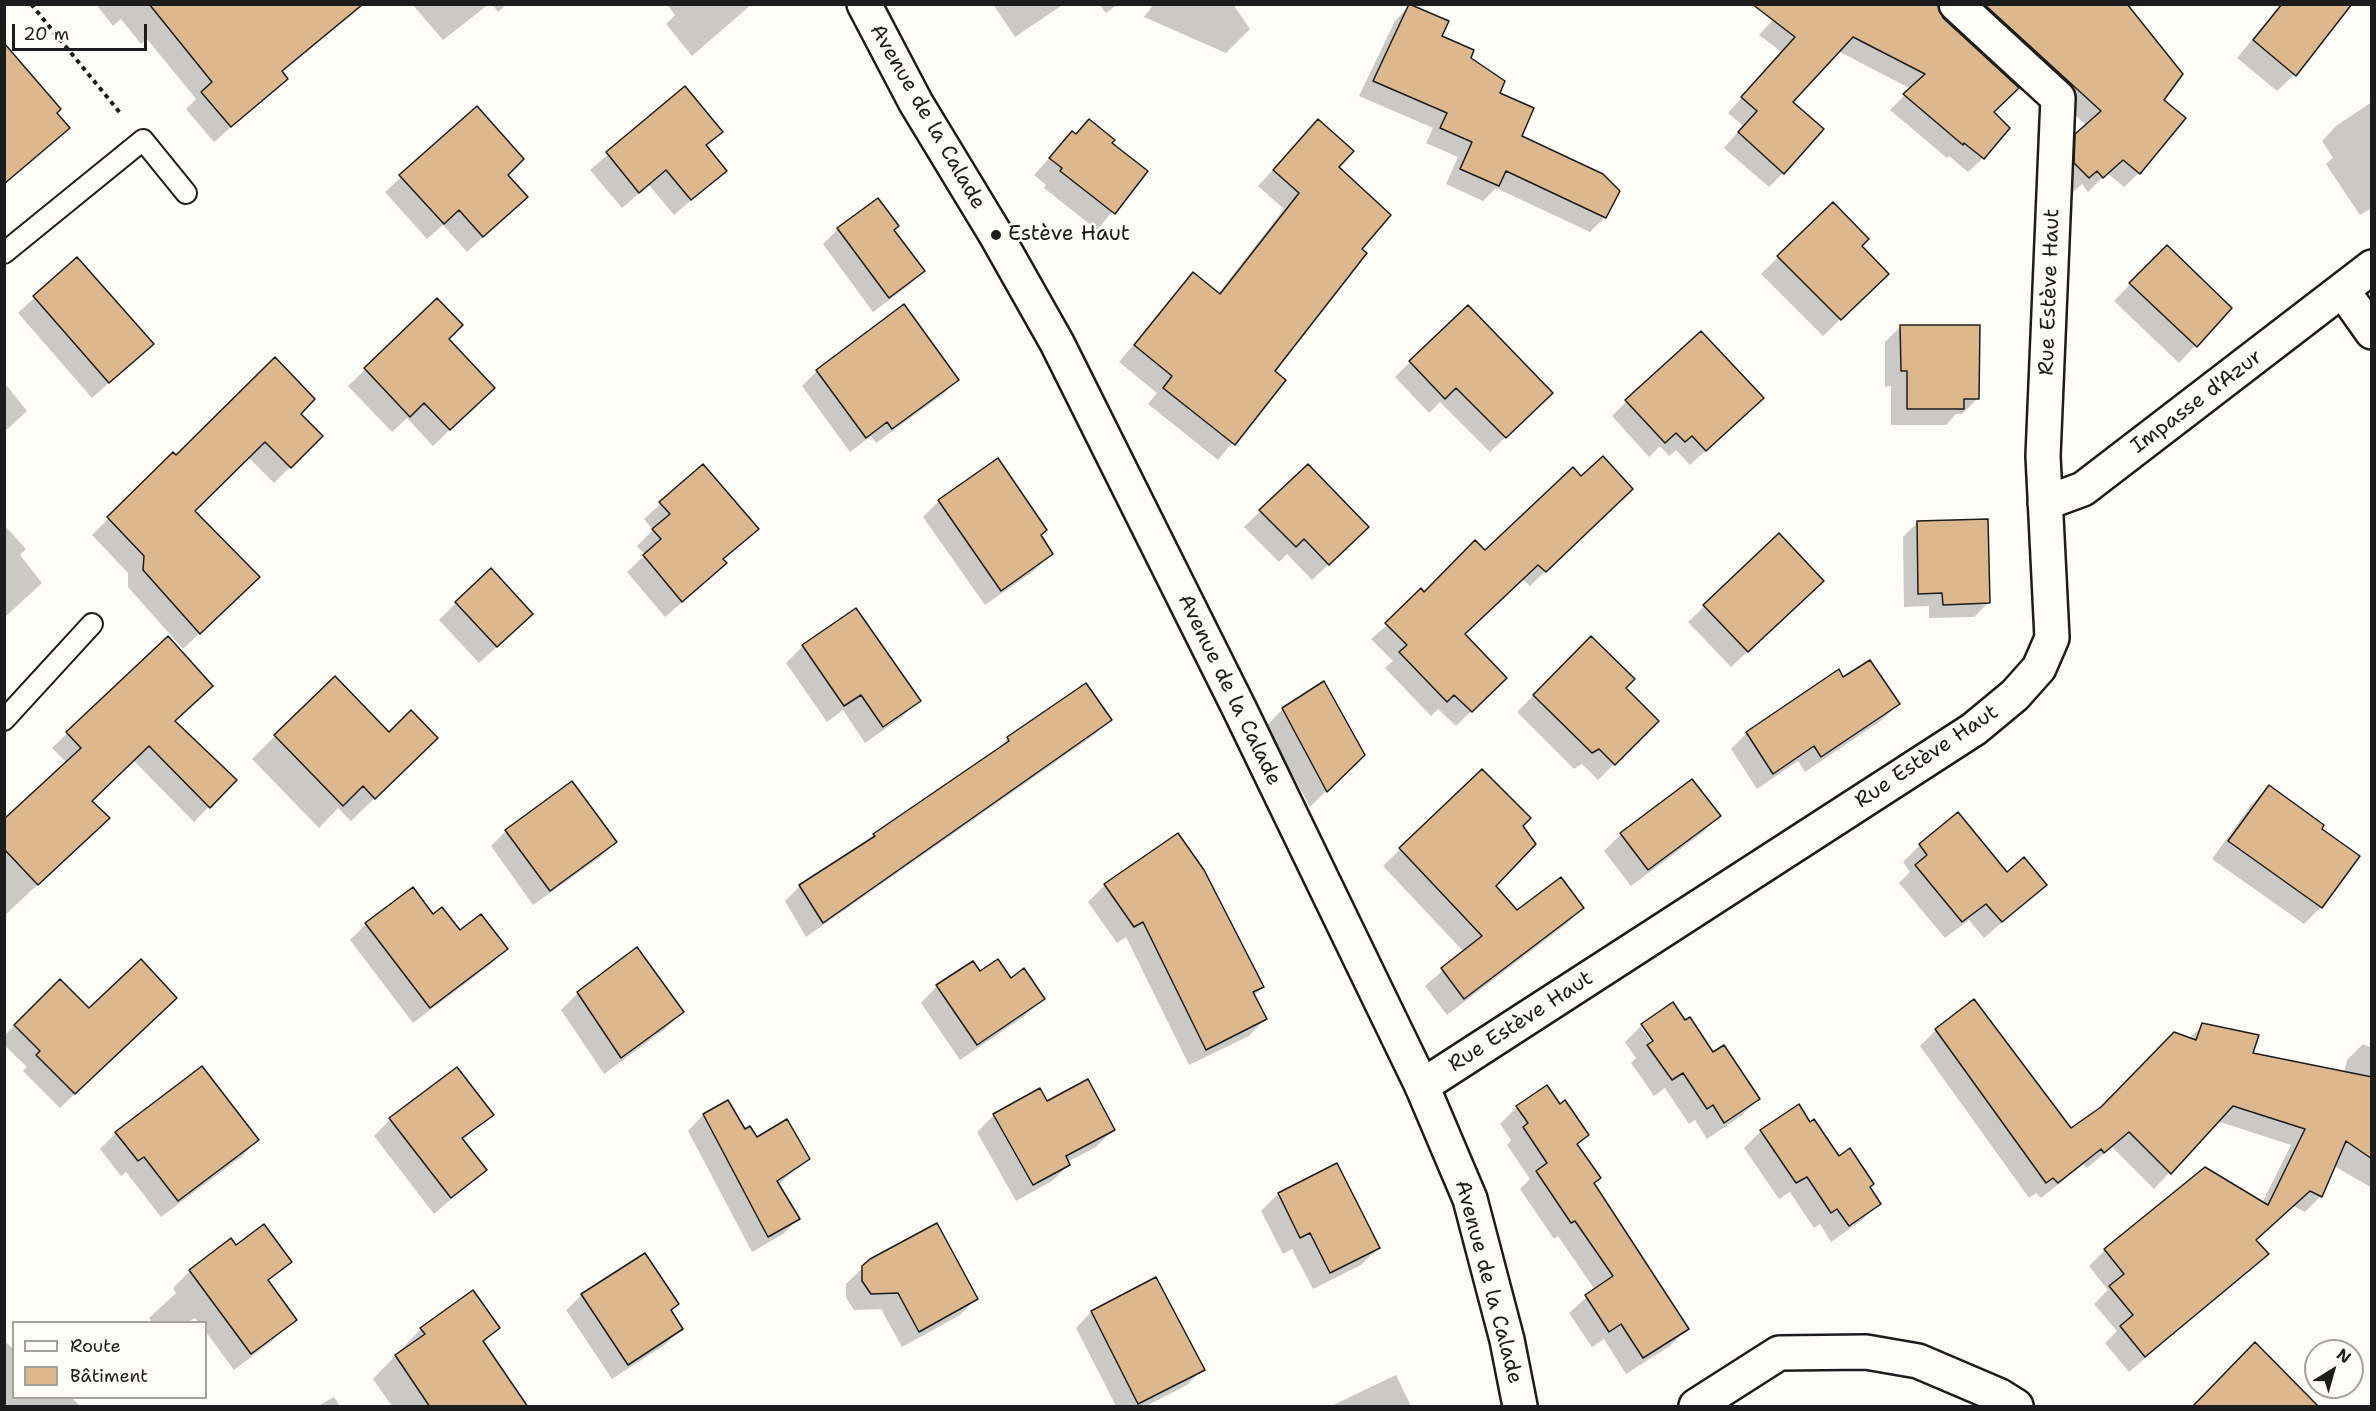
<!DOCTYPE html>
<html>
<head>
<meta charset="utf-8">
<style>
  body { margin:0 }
  #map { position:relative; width:2376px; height:1411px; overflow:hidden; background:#fdfcf7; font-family:"Shantell Sans",sans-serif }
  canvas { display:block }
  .frame { position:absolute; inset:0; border:6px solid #1c1c1c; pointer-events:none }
  .legend { position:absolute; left:12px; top:1321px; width:195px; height:78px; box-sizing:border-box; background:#fdfcf7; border:2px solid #a3a29f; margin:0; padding:8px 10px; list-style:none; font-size:18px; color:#1c1c1c }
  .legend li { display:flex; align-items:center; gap:12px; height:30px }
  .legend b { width:30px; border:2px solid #a3a29f }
  .north { position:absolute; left:2304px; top:1339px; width:60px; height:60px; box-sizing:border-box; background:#fdfcf7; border:2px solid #a3a29f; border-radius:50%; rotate:37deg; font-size:16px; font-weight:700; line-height:24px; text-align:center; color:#1c1c1c }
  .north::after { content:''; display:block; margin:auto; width:21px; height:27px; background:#1c1c1c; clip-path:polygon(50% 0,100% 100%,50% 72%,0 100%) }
  .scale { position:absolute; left:12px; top:24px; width:135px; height:27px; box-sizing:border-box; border:3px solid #1c1c1c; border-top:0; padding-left:8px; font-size:18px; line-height:21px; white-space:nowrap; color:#1c1c1c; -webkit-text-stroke:4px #fdfcf7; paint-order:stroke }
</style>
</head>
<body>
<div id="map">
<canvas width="2376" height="1411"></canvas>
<div class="frame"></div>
<ul class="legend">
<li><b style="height:8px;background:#fdfcf7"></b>Route</li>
<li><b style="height:16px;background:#ddb88f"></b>Bâtiment</li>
</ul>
<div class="north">N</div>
<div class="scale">20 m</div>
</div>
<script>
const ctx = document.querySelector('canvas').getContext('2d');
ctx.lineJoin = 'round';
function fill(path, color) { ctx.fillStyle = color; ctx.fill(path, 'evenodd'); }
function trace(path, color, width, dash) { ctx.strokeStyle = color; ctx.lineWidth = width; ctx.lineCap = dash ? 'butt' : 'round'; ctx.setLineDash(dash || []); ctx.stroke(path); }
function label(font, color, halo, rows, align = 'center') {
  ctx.font = font + ' "Shantell Sans",sans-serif'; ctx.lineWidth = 5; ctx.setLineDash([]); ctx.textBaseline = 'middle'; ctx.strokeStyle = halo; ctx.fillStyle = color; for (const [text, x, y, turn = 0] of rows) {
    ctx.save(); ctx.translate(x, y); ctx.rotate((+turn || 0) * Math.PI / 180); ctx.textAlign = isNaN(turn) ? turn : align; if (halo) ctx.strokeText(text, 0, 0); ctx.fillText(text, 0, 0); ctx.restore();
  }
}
fill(new Path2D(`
  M96,4H365L281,73L286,79L214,142L186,109L196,99L147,39L141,44L121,19L113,26Z
  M412,4H489L443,40Z
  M492,4H507L498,12Z
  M667,4H752L692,56L666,24L675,15Z
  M993,4H1064L1015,37Z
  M1099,4H1118L1106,13Z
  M1154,4H1233L1250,29L1226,53L1144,17Z
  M1787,4L1936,9L1992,112L1983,158L1968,172L1949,156L1947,158L1890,110L1911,89L1838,51L1791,102L1783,173L1769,187L1724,148L1743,126L1728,113L1782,52L1759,35Z
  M2119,4L2162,100L2139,173L2124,187L2107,173L2088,192L2082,184L2073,192L2060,178L2061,150L2087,126L1954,5Z
  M2281,4H2341L2294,75L2277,91L2237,58Z
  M1410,5L1440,36L1469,59L1498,94L1520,136L1605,217L1590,232L1496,188L1483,201L1446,184L1458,157L1426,143L1433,128L1359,96L1395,21Z
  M4,55L68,128L4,185Z
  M685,88L721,132L706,147L725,171L674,215L649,185L622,208L590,170Z
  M2372,102V208L2360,215L2326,164L2333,158L2322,141L2336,126Z
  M477,109L506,175L510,212L467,252L443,225L427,239L385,192Z
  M1089,121L1110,143L1146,171L1097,230L1044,188L1046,185L1034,175L1072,133L1075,135Z
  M1303,137L1337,168L1272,372L1284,380L1218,460L1148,404L1157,393L1119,362L1193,274L1218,294L1284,209L1258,186Z
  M1833,204L1860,246L1886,274L1823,336L1761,274Z
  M838,229L893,230L923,271L908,286L873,312L823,244Z
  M2167,247L2230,308L2179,363L2114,301Z
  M77,259L152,344L92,398L18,313Z
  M437,300L447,339L476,404L433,446L407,418L392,432L348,386Z
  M1901,326L1978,398L1962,414H1956L1946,425H1891V386L1885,387V342Z
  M1410,362L1535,408L1490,452L1440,402L1429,413L1395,377Z
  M817,371L957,380L942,395L876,443L871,436L850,452L802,386Z
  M7,386L27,411L4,432V388Z
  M1627,401L1747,413L1690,465L1676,450L1669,456L1660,446L1649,457L1612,416Z
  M298,414L321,436L274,483L248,457L193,511L241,593L183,649L128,587V573L92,535L173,454L176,457Z
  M702,466L757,529L722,560L725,563L709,579L665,617L627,572L645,555L637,546L653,530L644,519Z
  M1308,466L1351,543L1312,580L1287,554L1279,562L1244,527Z
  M1581,478L1616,504L1530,586L1522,579L1464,634L1505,678L1456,726L1438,709L1431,716L1385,668L1393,661L1371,639L1424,594L1485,552Z
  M939,501L1039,536L1051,554L1035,570L985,605L923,517Z
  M1917,523L1989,602L1974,617L1929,618V606L1904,607L1903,537Z
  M4,525L26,549L20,555L42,583L4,618Z
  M1779,535L1806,597L1731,667L1688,622Z
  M456,603L514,631L479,663L439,620Z
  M168,638L174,722L235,780L194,822L133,760L90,801L93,833L4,916V820L67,763L52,748Z
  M1591,638L1623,688L1657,721L1598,780L1582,764L1574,769L1517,712Z
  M803,646L919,700L902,717L865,743L843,710L827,722L786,663Z
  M1843,680L1898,704L1882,720L1805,772L1798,761L1757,789L1731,749L1747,733Z
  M1283,709L1363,754L1310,807L1266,726Z
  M1110,720L1094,735L806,937L785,901L800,886L865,844L993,754L1008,738Z
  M275,736L413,761L351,821L338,808L319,828L252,759Z
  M1482,771L1521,826L1494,886L1516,912L1582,908L1565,925L1447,1015L1425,986L1464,952L1383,866Z
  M2269,787L2320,829L2321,907L2304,924L2212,859L2252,804Z
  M1719,816L1702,833L1631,886L1604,851L1621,834Z
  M506,831L615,842L599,858L533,905L491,846Z
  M1178,835L1263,987L1254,996L1265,1019L1249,1036L1189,1065L1126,937L1117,943L1088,902L1105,885Z
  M1920,845L2006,874L2045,885L1984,938L1969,920L1945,938L1899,883L1910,872L1903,862Z
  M433,916L459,932L506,949L490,965L413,1023L350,940L366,924Z
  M637,949L682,1012L665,1029L604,1074L561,1010L578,993Z
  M980,973L1043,998L1026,1015L960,1060L921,1003L937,986Z
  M60,981L89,1010L161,1012L60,1108L23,1071L27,1067L4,1045V1036Z
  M1673,1004L1713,1054L1758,1099L1741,1116L1707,1139L1695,1120L1689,1124L1665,1088L1654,1096L1631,1063L1636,1058L1625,1042L1642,1025ZM1641,1027H1644L1658,1047L1656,1049Z
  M2203,1025L2251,1054L2344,1073L2347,1060L2363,1044L2372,1048V1188L2334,1166L2321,1196L2305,1212L2293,1206L2255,1241L2266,1254L2129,1372L2105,1343L2117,1331L2094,1304L2108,1290L2089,1266L2105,1250L2262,1203L2291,1145L2217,1121L2154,1189L2112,1147L2087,1168L2084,1164L2041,1198L2036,1193L2029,1198L1920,1046L1936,1030L2071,1130L2189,1039Z
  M457,1069L492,1114L463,1140L485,1170L434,1214L374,1136L390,1120Z
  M727,1102L745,1131L757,1139L808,1158L778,1185L798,1219L783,1234L752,1252L688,1131L703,1115Z
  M1047,1103L1113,1130L1096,1147L1067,1162L1069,1165L1052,1181L1016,1201L977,1132L994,1115Z
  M1560,1106L1587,1135L1577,1145L1599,1178L1593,1184L1687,1329L1670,1346L1626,1374L1604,1339L1592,1347L1569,1313L1595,1290L1558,1236L1554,1239L1520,1189L1530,1179L1507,1145L1511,1140L1500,1124L1517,1107Z
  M1810,1124L1869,1187L1879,1203L1862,1220L1831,1242L1820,1224L1814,1228L1790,1192L1779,1199L1744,1148L1761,1131Z
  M116,1133L257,1140L241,1157L161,1217L126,1172L121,1176L100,1149Z
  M1336,1165L1378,1248L1361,1265L1313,1289L1292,1249L1283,1254L1261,1211L1278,1194Z
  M231,1241L260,1275L289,1324L272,1341L234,1370L206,1332V1322H198L195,1318L187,1322H152L149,1318L176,1293L173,1288L190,1271Z
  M871,1260L976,1299L960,1315L902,1347L881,1309L854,1310L846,1298V1284Z
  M1156,1279L1203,1369L1187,1385L1146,1406H1116L1076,1328L1091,1312Z
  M582,1295L670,1311L681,1328L666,1344L612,1379L566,1310Z
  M498,1328L483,1343L517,1406H392L373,1379L421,1329Z
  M4,1340L14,1350V1398H72L80,1406H4Z
  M1396,1375L1411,1406H1330H1331Z
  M334,1397L340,1406H318Z`), '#0003');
const building = new Path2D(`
  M149,4H363L282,71L288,79L231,127L201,92L212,82Z
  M1409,4L1449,21L1442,36L1474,50L1471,58L1505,81L1500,93L1534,108L1522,136L1603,174L1620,191L1606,218L1506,171L1499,186L1460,169L1472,142L1440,128L1447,113L1373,81Z
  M1752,4H1938L1943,18L2019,88L1994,112L2010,128L1984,159L1964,143L1963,145L1903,94L1925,74L1853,37L1793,102L1824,129L1784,174L1738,132L1757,111L1741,97L1795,37Z
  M1984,4H2127L2183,74L2164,100L2186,118L2140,174L2123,160L2103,178L2097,171L2089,178L2074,163L2075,134L2101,111Z
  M2282,4H2352L2296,76L2253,40Z
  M4,43L61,109L57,113L70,128L4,184Z
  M685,86L723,132L706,145L727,171L691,200L666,170L639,193L606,152Z
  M477,106L524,159L508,175L528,197L483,237L459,210L444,224L399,175Z
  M1089,119L1115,140L1112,143L1148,171L1115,214L1060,171L1062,168L1049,158L1072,131L1076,134Z
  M1318,119L1354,151L1339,167L1391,215L1362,249L1367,253L1275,371L1286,380L1235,445L1163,388L1172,376L1134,345L1193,272L1220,294L1299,193L1273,170Z
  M878,198L899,226L894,230L925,271L889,298L837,228Z
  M1833,202L1869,239L1862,246L1889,274L1841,320L1777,256Z
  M2167,245L2232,308L2197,347L2129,283Z
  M77,257L154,344L109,383L33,296Z
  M437,298L463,325L449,339L495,388L450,430L424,403L410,417L364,368Z
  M904,304L959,380L892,429L887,422L866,438L816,370Z
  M1468,305L1553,393L1506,438L1456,388L1445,399L1409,361Z
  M1900,325H1980L1979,399H1964V409H1907V371H1901Z
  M1701,331L1764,398L1706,451L1692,436L1685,442L1676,433L1665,443L1625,400Z
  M275,357L315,399L301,414L323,436L291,468L265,442L195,511L260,577L200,634L143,570L144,556L107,517L173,452L176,455Z
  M1603,456L1633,489L1546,572L1538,565L1465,634L1507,678L1472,712L1454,695L1447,702L1399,652L1407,645L1385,623L1421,588L1424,592L1475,540L1485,550L1573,467L1581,476Z
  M998,458L1047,530L1041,535L1053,554L1001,591L938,500Z
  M703,464L759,529L723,559L727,563L682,602L643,555L661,539L652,529L670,514L659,502Z
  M1308,464L1369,527L1329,565L1304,539L1296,547L1259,510Z
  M1988,519L1990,603L1943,605L1942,593L1918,594L1917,521Z
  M1779,533L1824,581L1748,652L1703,605Z
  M491,568L533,614L497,647L455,602Z
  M856,608L921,701L883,727L861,695L844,706L802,645Z
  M168,636L213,686L175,721L237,780L210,808L149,746L92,801L110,818L38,885L4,849V819L81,748L66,732Z
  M1591,636L1635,679L1626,688L1659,721L1615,765L1599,749L1592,753L1533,695Z
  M1870,660L1900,704L1821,757L1814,746L1773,774L1746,732L1839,669L1843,677Z
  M335,676L389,732L411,710L438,738L375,799L363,786L343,806L274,735Z
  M1324,681L1365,755L1327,792L1282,708Z
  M1086,683L1112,720L823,923L799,885L875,836L873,834L1009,741L1007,737Z
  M1482,769L1531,818L1523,826L1536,844L1496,886L1517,910L1561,877L1584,908L1464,999L1441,968L1482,936L1399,848Z
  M1692,779L1721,816L1648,870L1620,833Z
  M572,781L617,842L550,891L505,830Z
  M2269,785L2324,825L2322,829L2360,856L2322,908L2228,841Z
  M1958,812L2007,872L2024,857L2047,885L2002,922L1986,904L1962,922L1915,865L1927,855L1919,844Z
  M1178,833L1204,870L1264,987L1253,992L1267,1019L1206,1050L1143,922L1134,927L1104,884Z
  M413,887L433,914L442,907L460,930L481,914L508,949L430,1008L365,923Z
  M637,947L684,1012L621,1058L577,992Z
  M141,959L177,998L75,1094L36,1055L40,1051L14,1025L60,979L89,1008Z
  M998,959L1011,978L1024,968L1045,999L977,1045L936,985L973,961L980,971Z
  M1974,999L2071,1128L2101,1107L2174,1032L2196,1040L2202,1023L2259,1035L2253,1053L2372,1077V1159L2346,1141L2322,1197L2310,1191L2256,1240L2269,1254L2145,1357L2120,1326L2133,1315L2109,1286L2124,1274L2104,1249L2205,1167L2268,1205L2305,1129L2233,1106L2171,1174L2129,1132L2104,1153L2101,1149L2058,1183L2053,1178L2046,1183L1935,1029Z
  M1673,1002L1685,1020L1690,1017L1713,1052L1724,1045L1760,1099L1724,1123L1713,1105L1707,1109L1683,1073L1672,1080L1647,1045L1653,1041L1641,1024Z
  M202,1066L259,1140L178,1201L144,1157L138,1161L115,1132Z
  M457,1067L494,1115L462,1138L487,1170L451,1198L389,1118Z
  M1088,1079L1115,1130L1066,1156L1070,1165L1033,1185L993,1114L1040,1088L1047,1101Z
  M1547,1085L1560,1104L1565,1100L1589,1135L1577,1144L1601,1178L1594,1183L1689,1329L1643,1358L1621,1324L1609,1332L1585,1295L1613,1276L1575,1221L1571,1223L1536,1171L1547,1163L1523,1127L1528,1123L1516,1106Z
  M728,1100L745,1129L750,1126L757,1137L787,1119L810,1159L777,1181L800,1219L768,1237L703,1114Z
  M1799,1104L1810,1122L1814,1119L1839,1156L1850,1148L1874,1184L1870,1187L1881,1204L1849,1226L1837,1209L1831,1213L1807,1177L1796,1183L1760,1130Z
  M1337,1163L1380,1248L1330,1273L1310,1233L1300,1238L1278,1193Z
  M937,1223L978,1299L919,1332L898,1293L871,1294L862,1281V1266L870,1259Z
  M264,1224L292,1262L268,1280L297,1320L251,1354L189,1270L231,1238L236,1245Z
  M645,1253L679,1304L671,1310L683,1329L628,1365L581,1294Z
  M1156,1277L1205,1370L1138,1404L1091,1311Z
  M473,1290L500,1328L483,1341L528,1407H430L395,1355L425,1334L420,1328Z
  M2255,1342L2319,1407H2192Z`);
fill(building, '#ddb88f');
trace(building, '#1c1c1c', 1.5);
const lane = new Path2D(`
  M4,253L143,140L186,193
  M4,720L92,624`);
const street = new Path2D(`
  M2343,291L2372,332
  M2045,503L2083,489L2372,267
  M1422,1086L1974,729L2015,695L2039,668L2052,638L2043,456L2058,98L1956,4
  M1696,1406L1779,1353L1866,1352L1918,1361L2000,1396L2016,1406`);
const secondary = new Path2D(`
  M864,4L916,103L996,235L1057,343L1239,708L1422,1086L1470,1199L1507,1340L1520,1406`);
trace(lane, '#1c1c1c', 24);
trace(street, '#1c1c1c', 38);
trace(secondary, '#1c1c1c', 38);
trace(new Path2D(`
  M31,4L121,114`), '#1c1c1c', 4, [4.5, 4.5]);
trace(lane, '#fdfcf7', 20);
trace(street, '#fdfcf7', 33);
trace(secondary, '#fdfcf7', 33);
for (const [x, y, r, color] of [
  [996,235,6,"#1c1c1c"]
]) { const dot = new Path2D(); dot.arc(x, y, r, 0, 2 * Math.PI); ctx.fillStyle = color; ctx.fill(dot); trace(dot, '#fdfcf7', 2); }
label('21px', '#1c1c1c', '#fdfcf7', [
  ["Avenue de la Calade",927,117,60],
  ["Rue Estève Haut",2050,292,-88],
  ["Impasse d'Azur",2197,402,-37],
  ["Avenue de la Calade",1229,690,64],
  ["Rue Estève Haut",1927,757,-34],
  ["Rue Estève Haut",1521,1022,-33],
  ["Avenue de la Calade",1488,1282,75]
]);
label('21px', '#1c1c1c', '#fdfcf7', [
  ["Estève Haut",1008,235]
], 'left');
</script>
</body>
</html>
